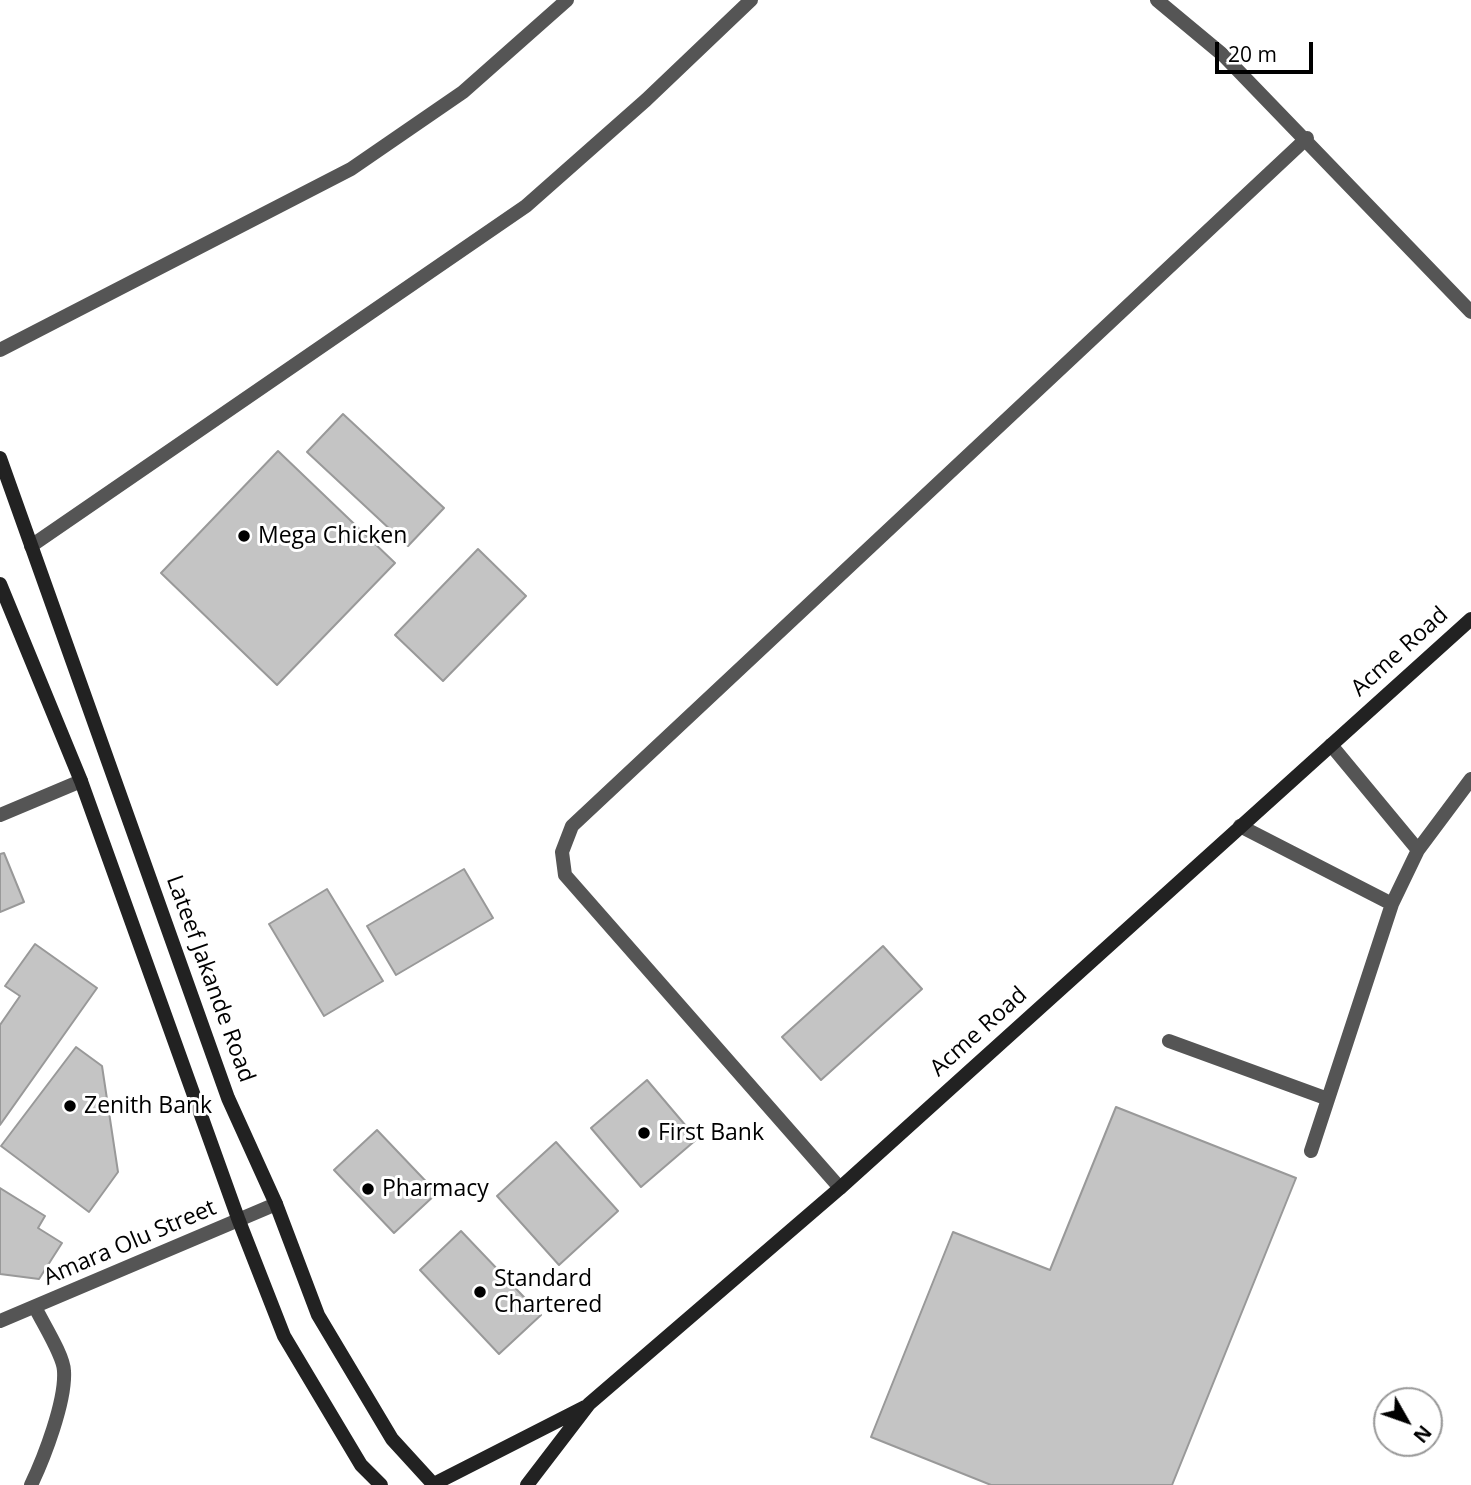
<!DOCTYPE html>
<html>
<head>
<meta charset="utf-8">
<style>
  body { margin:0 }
  #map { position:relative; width:1471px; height:1485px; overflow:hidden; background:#fff; font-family:"Open Sans",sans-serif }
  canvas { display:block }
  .north { position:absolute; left:1373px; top:1387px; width:70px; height:70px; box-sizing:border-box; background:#fff; border:2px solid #999; border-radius:50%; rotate:130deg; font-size:19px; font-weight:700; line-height:28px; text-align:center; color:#000 }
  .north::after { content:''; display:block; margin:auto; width:24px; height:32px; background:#000; clip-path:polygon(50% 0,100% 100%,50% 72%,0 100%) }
  .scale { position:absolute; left:1215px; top:42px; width:98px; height:32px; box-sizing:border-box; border:4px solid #000; border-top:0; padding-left:9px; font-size:21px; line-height:24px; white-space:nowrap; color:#000; -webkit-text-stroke:5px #fff; paint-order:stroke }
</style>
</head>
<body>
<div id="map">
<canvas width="1471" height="1485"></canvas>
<div class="north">N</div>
<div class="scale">20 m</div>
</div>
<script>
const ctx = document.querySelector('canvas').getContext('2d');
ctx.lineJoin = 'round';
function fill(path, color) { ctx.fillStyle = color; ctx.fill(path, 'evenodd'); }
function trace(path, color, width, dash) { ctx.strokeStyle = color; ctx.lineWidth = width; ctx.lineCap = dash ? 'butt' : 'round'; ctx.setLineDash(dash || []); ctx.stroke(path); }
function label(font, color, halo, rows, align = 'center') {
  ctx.font = font + ' "Open Sans",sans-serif'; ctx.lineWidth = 6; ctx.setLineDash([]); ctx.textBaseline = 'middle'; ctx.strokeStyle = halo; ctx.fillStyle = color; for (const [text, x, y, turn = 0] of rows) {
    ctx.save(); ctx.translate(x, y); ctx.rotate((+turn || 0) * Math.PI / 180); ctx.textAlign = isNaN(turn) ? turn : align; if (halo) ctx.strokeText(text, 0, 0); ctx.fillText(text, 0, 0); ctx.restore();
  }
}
const building = new Path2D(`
  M343,414L444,508L408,546L307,452Z
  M278,451L395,563L277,685L161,573Z
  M478,549L526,596L443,681L395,635Z
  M4,853L24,902L0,912V854Z
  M464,869L493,918L396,975L367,926Z
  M327,889L383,981L324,1016L269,924Z
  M35,944L97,988L0,1125V1025L20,996L5,986Z
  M883,946L922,989L821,1080L782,1037Z
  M76,1047L102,1066L118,1172L89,1212L1,1146Z
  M647,1080L697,1139L641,1187L591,1128Z
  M1116,1107L1296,1178L1172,1485H991L871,1437L953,1232L1050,1270Z
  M377,1130L437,1193L394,1233L334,1170Z
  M556,1142L618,1211L559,1265L497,1196Z
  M0,1188L45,1216L38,1228L62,1243L39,1279L0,1274Z
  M461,1231L541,1315L499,1354L420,1270Z`);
fill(building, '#c4c4c4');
trace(building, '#999', 2);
trace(new Path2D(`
  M1331,745L1418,850
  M0,815L81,781
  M1240,826L1392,904
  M1169,1041L1328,1099
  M1311,1151L1392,904L1418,850L1471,779
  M31,1485C44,1458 66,1401 64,1371C64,1356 42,1322 35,1307`), '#555', 14);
trace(new Path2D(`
  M1157,0L1223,55L1471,312
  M0,350L351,169L463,92L567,0
  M31,546L526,206L646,100L751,0
  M840,1188L565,875L562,852L572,826L1307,138
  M0,1321L276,1204`), '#555', 14);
trace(new Path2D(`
  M0,458L228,1098L276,1204L318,1315L392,1439L434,1485
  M0,584L81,781L239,1221L284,1336L361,1465L381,1485
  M432,1485L585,1407
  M527,1485L589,1404L840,1188L1471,619`), '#222', 14);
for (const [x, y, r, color] of [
  [244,536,7,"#000"],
  [70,1106,7,"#000"],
  [644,1133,7,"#000"],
  [368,1189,7,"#000"],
  [480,1292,7,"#000"]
]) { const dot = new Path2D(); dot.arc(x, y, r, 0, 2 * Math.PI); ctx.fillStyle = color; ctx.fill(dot); trace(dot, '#fff', 2.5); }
label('23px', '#000', '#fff', [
  ["Mega Chicken",258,536],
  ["Zenith Bank",84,1106],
  ["First Bank",658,1133],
  ["Pharmacy",382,1189],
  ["Standard",494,1279],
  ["Chartered",494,1305]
], 'left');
label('23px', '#000', '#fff', [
  ["Acme Road",1400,652,-42],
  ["Lateef Jakande Road",210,979,70],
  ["Acme Road",979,1032,-42],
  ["Amara Olu Street",130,1243,-23]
]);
</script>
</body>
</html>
